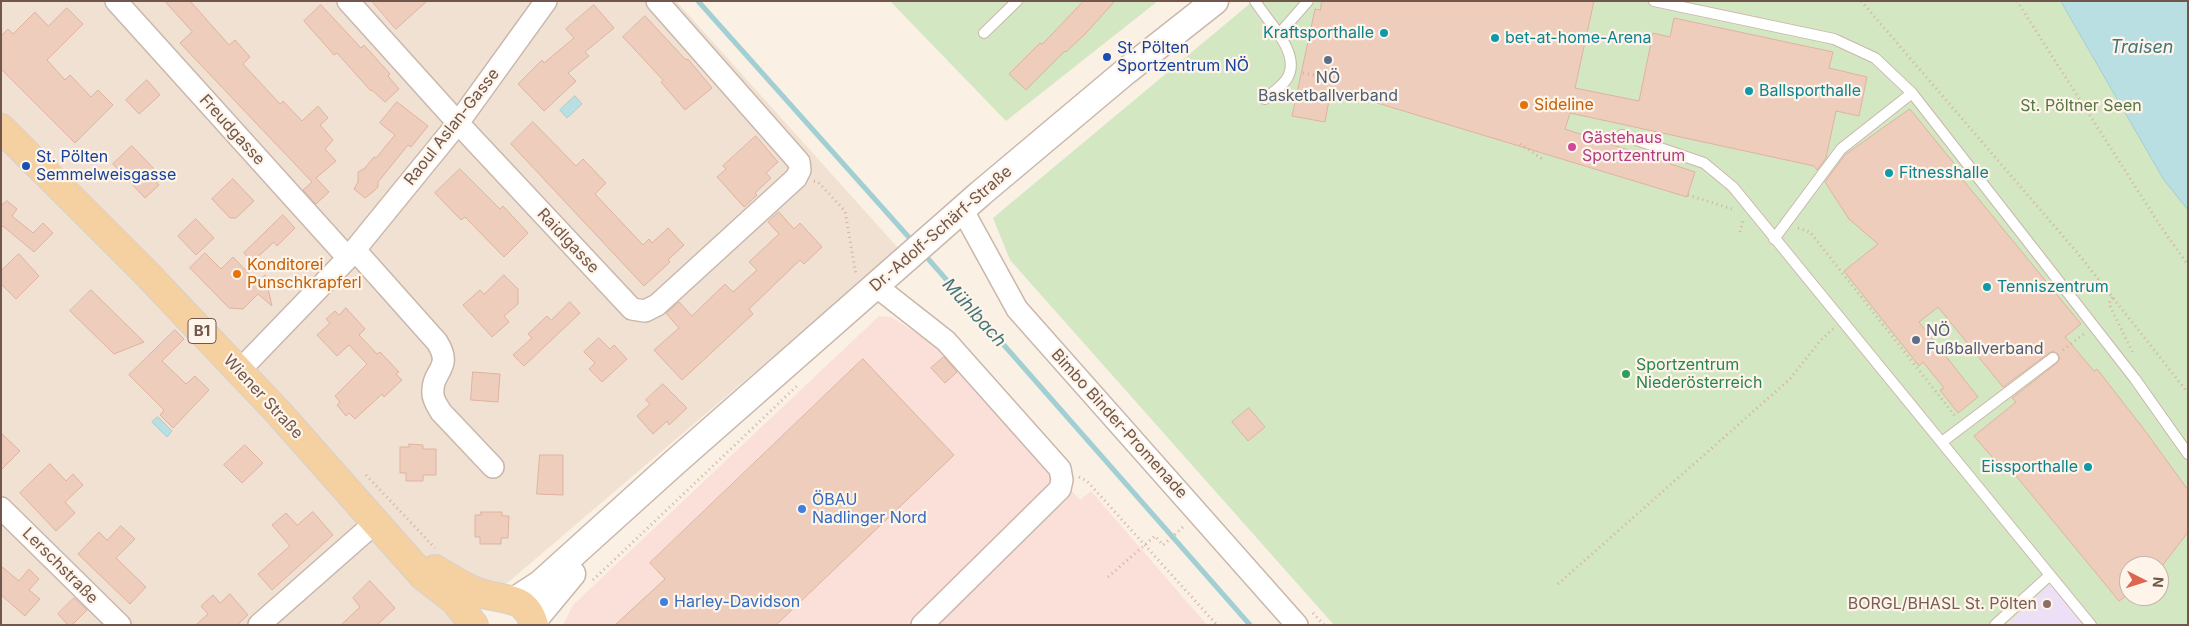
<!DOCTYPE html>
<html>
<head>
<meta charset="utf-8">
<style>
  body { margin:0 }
  #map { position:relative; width:2189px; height:626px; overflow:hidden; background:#faf0e3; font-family:Inter,sans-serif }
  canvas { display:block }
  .frame { position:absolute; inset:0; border:2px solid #70564b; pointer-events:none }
  .north { position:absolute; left:2119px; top:556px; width:50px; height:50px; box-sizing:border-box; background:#fef4e9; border:1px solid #c5b5aa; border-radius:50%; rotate:95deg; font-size:14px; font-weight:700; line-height:20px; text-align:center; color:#70564b }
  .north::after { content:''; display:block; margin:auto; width:18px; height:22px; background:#dc6751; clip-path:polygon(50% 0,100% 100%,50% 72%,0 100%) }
</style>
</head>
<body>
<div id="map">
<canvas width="2189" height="626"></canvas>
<div class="frame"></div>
<div class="north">N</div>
</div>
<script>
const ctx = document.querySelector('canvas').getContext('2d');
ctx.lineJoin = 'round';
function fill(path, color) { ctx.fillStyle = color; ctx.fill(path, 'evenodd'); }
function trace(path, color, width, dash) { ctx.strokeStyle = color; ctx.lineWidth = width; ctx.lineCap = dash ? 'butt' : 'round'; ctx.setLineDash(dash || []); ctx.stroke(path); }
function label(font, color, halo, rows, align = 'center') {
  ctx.font = font + ' Inter,sans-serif'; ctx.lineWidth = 4.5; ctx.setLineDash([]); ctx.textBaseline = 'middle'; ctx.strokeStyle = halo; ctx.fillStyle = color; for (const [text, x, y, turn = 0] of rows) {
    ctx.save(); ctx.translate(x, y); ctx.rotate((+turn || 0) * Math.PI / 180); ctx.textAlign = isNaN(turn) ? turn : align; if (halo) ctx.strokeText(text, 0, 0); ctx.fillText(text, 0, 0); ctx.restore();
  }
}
fill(new Path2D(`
  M1,1H676L899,249L458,625H1Z`), '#f1e1d2');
fill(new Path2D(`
  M879,316L891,317L949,354L1080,500L1091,491L1207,625H563L573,605Z`), '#fae0d8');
fill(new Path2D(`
  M2050,584L2084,625H2006Z`), '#ede0f6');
fill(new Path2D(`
  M890,1H1158L1006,121Z
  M1253,1H2188V625H2084L2050,584L2006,625H1334L1010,260L993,218ZM2129,566H2159V596H2129Z`), '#d4e7c3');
const water = new Path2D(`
  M2061,1H2188V210L2164,180Z
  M575,96L582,104L567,118L560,110Z
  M158,417L172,431L167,437L152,422Z`);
fill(water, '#badfe2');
trace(water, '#a1cfd3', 1);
trace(new Path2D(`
  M698,1L914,243
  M923,253L1250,625`), '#a1cfd3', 5);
const building = new Path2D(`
  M165,1H190L229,45L235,40L250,57L243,64L280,104L283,101L302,121L318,106L328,118L320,125L333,140L325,149L336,161L316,178L329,192L316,204L303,190L312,182L180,43L192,32Z
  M372,1H427L396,29Z
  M1084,1H1115L1086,33L1066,52L1065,51L1026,90L1009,74L1040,43L1042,44Z
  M1322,1H1594L1575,88L1639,101L1653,33L1670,37L1674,18L1833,52L1829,68L1867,77L1859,116L1836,111L1826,158L1817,170L1814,166L1570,113L1565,129L1695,172L1687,197L1331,89L1325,122L1292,116L1315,9L1320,10Z
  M321,5L361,48L364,45L390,74L388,76L399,89L385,102L372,90L371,91L337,53L334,55L304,21Z
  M594,5L614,28L585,52L589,56L568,73L576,81L544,111L518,84L542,60L544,63L574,38L566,29Z
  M67,8L83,24L47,60L65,80L70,75L91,97L98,90L113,105L75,143L1,69V36L8,29L13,34L35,12L48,26Z
  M645,16L686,60L688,59L712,88L685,110L661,82L663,80L623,37Z
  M147,80L160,95L139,114L126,100Z
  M397,102L428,126L411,147L408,145L378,182V187L374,191L365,198L354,189L358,182V172L365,168L374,157L376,158L395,135L380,123Z
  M1910,109L1957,167L1954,169L2081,324L2065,337L2094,371L2097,369L2143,428L2188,490V532L2162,566H2129V594L2119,601L2017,477L1992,457L1974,436L2016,402L2012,398L2057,363L2060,358L2058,354L2053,351L2049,353L2003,387L1938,307L1919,322L1978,397L1958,413L1940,390L1944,388L1923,362L1919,366L1844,271L1878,244L1849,219L1825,182L1845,155Z
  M533,122L576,166L583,159L606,183L595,194L643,245L649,239L652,243L668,228L684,245L668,260L670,262L644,286L511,144Z
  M756,136L778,162L766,173L771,178L755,193L757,195L744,207L717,177L726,169L723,166Z
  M132,146L159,174L154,179L159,185L145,198L113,164Z
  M460,169L500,209L503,206L528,233L504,257L465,217L461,220L435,193Z
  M233,179L254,201L236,218H230L212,199Z
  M7,201L17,209L12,216L33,233L43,223L53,233L34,252L3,226L1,228V206Z
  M779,212L794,229L800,223L822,247L804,264L800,260L749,309L753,314L682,380L654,350L679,328L666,313L679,302L692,316L725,284L733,292L757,270L749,262L779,234L768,222Z
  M283,215L295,228L277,246L274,242L252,262L244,253Z
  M196,219L214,238L196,255L178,236Z
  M205,253L221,269L233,257L257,282L265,275L272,306L258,294L243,309L229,308L190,268Z
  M19,254L39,276L16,299L1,284V271Z
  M504,275L518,289V304L504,316L509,322L492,337L463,305L480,290L484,294Z
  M91,290L144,342L114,354L70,311Z
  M570,302L580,313L524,366L513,355L532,338L528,334L547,316L551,320Z
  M346,308L365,329L359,335L377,354L380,352L399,372L396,374L402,380L384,397L382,394L355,419L349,413L346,416L337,405L340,402L335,396L367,364L349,345L337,356L317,335L330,323L326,319L335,311L339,315Z
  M175,330L184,339L162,361L186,384L195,376L209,390L173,428L160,415L164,410L129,375Z
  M599,338L610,349L614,345L627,359L602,382L589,369L595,363L584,352Z
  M944,357L957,372L945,383L931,368Z
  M863,359L954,455L776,625H615L665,579L650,563Z
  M473,372L500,374L498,402L471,400Z
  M663,384L687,408L669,425L667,421L653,434L637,416L650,404L646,400Z
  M1249,408L1265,427L1248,441L1232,422Z
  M1,433L20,451L1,470Z
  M409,444L423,445V449H436V475H423V481H406V473H400V447H409Z
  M245,445L263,463L242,483L224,465Z
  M540,455H563V495L537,494Z
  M50,464L66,481L73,474L83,485L65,502L75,513L56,531L20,493Z
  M313,512L333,535L272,590L258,574L290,546L272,525L286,513L297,525Z
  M481,512H502V516H509L508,538H501V544H480V537H475V515H481Z
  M121,526L135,539L116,558L146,587L130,604L78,554L99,532L107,540Z
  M1,566L19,581L29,569L39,579L29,590L40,599L25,616L1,595Z
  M370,581L395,608L377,625H341L360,607L353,598Z
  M230,594L248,615L237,625H196L208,614L201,606L213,595L220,603Z
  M74,598L87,610L72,625H68L58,614Z`);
fill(building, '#eecdbd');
trace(building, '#dfb39f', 1);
const service = new Path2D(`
  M1255,1C1267,21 1304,55 1286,80C1281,87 1272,93 1265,99
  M1654,1L1834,39L1875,58L1912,93L2135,379L2188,454
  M984,33L1017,1
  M1279,34L1308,1
  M1622,135L1704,163L1733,187L2050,575
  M1774,239L1841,149L1912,93
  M1942,442L2053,358
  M1995,625L2050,575L2091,625`);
const minor = new Path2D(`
  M116,1L348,258
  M348,1L458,123L632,309L645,311L657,305L796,178L800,170L799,162L657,1
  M962,209L1017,309L1297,625
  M355,250L437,342C454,369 431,370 433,394C433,400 438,407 441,412L493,467
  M876,286L946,341L1060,469L1062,480L1060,489L922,625
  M239,371L348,258L458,123L546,1
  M1,508L120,625
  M259,625L376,522`);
const tertiary = new Path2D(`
  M514,601L540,584L674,463L981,193L1125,72L1215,1
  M533,621L572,574`);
const primary = new Path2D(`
  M1,128L147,274L277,411L423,576L455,601L474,625
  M435,569C449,577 462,586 477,592C489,597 513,598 522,605C528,610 532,617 534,625`);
trace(service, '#cab7ab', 12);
trace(minor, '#cab7ab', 24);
trace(tertiary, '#cab7ab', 29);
trace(primary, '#d7d0cd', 30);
trace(new Path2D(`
  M1861,1L2080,256L2188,393
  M2017,1L2161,227L2188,265
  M1303,73L1332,78
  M1520,144L1544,160
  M814,181L818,182L845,211L856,275
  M1688,195L1735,210
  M1798,228L1810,232L1955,416
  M1740,232L1743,220
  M2112,297L2109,304L2133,353
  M2063,350L2084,334
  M366,475L435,548
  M1079,477L1087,481L1217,625
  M1108,577L1155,536L1163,545L1183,527L1184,529
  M593,580L798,385
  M1558,584L1790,379L1820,341L1834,328
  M1313,613L1324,625`), '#d2b1a1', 3, [1, 4]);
trace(service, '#fff', 10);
trace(minor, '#fff', 21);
trace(tertiary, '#fff', 26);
trace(primary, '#f5d0a0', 28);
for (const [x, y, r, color] of [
  [1384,33,5,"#0f9aa8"],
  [1495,38,5,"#0f9aa8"],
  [1107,57,5,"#1a4fb4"],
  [1328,60,5,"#5c6f8a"],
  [1749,91,5,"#0f9aa8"],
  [1524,105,5,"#e8710a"],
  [1572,147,5,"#d1479c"],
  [26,166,5,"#1a4fb4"],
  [1889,173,5,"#0f9aa8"],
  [237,274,5,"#e8710a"],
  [1987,287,5,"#0f9aa8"],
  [1916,340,5,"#5c6f8a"],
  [1626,374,5,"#2e9e5b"],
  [2088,467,5,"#0f9aa8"],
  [802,509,5,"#3f7fe0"],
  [664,602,5,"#3f7fe0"],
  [2047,604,5,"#8d6e63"]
]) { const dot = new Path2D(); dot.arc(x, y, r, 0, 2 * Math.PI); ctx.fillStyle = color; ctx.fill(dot); trace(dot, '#fef4e9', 2); }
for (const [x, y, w] of [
  [202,331,28]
]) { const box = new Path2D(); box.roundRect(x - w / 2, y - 12.5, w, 25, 4); ctx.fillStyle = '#fef4e9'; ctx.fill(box); trace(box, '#70564b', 1); }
label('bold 15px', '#70564b', null, [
  ["B1",202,331]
]);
label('16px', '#0d838f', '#fef4e9', [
  ["Kraftsporthalle",1374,33,"right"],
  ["bet-at-home-Arena",1505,38],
  ["Ballsporthalle",1759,91],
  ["Fitnesshalle",1899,173],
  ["Tenniszentrum",1997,287],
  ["Eissporthalle",2078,467,"right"]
], 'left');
label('16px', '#164399', '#fef4e9', [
  ["St. Pölten",1117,48],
  ["Sportzentrum NÖ",1117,66],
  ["St. Pölten",36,157],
  ["Semmelweisgasse",36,175]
], 'left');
label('16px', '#4e5e75', '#fef4e9', [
  ["NÖ",1328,78],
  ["Basketballverband",1328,96],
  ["NÖ",1926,331,"left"],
  ["Fußballverband",1926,349,"left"]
]);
label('16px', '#c56008', '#fef4e9', [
  ["Sideline",1534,105],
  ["Konditorei",247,265],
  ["Punschkrapferl",247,283]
], 'left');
label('16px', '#567644', '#fef4e9', [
  ["St. Pöltner Seen",2081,106]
]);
label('16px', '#70564b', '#fef4e9', [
  ["Raoul Aslan-Gasse",452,127,-52],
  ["Freudgasse",232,130,48],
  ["Dr.-Adolf-Schärf-Straße",941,229,-41],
  ["Raidlgasse",568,241,47],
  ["Wiener Straße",263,397,47],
  ["Bimbo Binder-Promenade",1119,424,48],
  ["Lerschstraße",60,566,45]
]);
label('16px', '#b23c85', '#fef4e9', [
  ["Gästehaus",1582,138],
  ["Sportzentrum",1582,156]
], 'left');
label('16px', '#27864d', '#fef4e9', [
  ["Sportzentrum",1636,365],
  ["Niederösterreich",1636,383]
], 'left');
label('16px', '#366cbe', '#fef4e9', [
  ["ÖBAU",812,500],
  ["Nadlinger Nord",812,518],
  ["Harley-Davidson",674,602]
], 'left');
label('16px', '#785e54', '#fef4e9', [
  ["BORGL/BHASL St. Pölten",2037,604]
], 'right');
label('italic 18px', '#43767c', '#fef4e9', [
  ["Traisen",2142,48],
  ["Mühlbach",974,313,48]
]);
</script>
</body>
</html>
